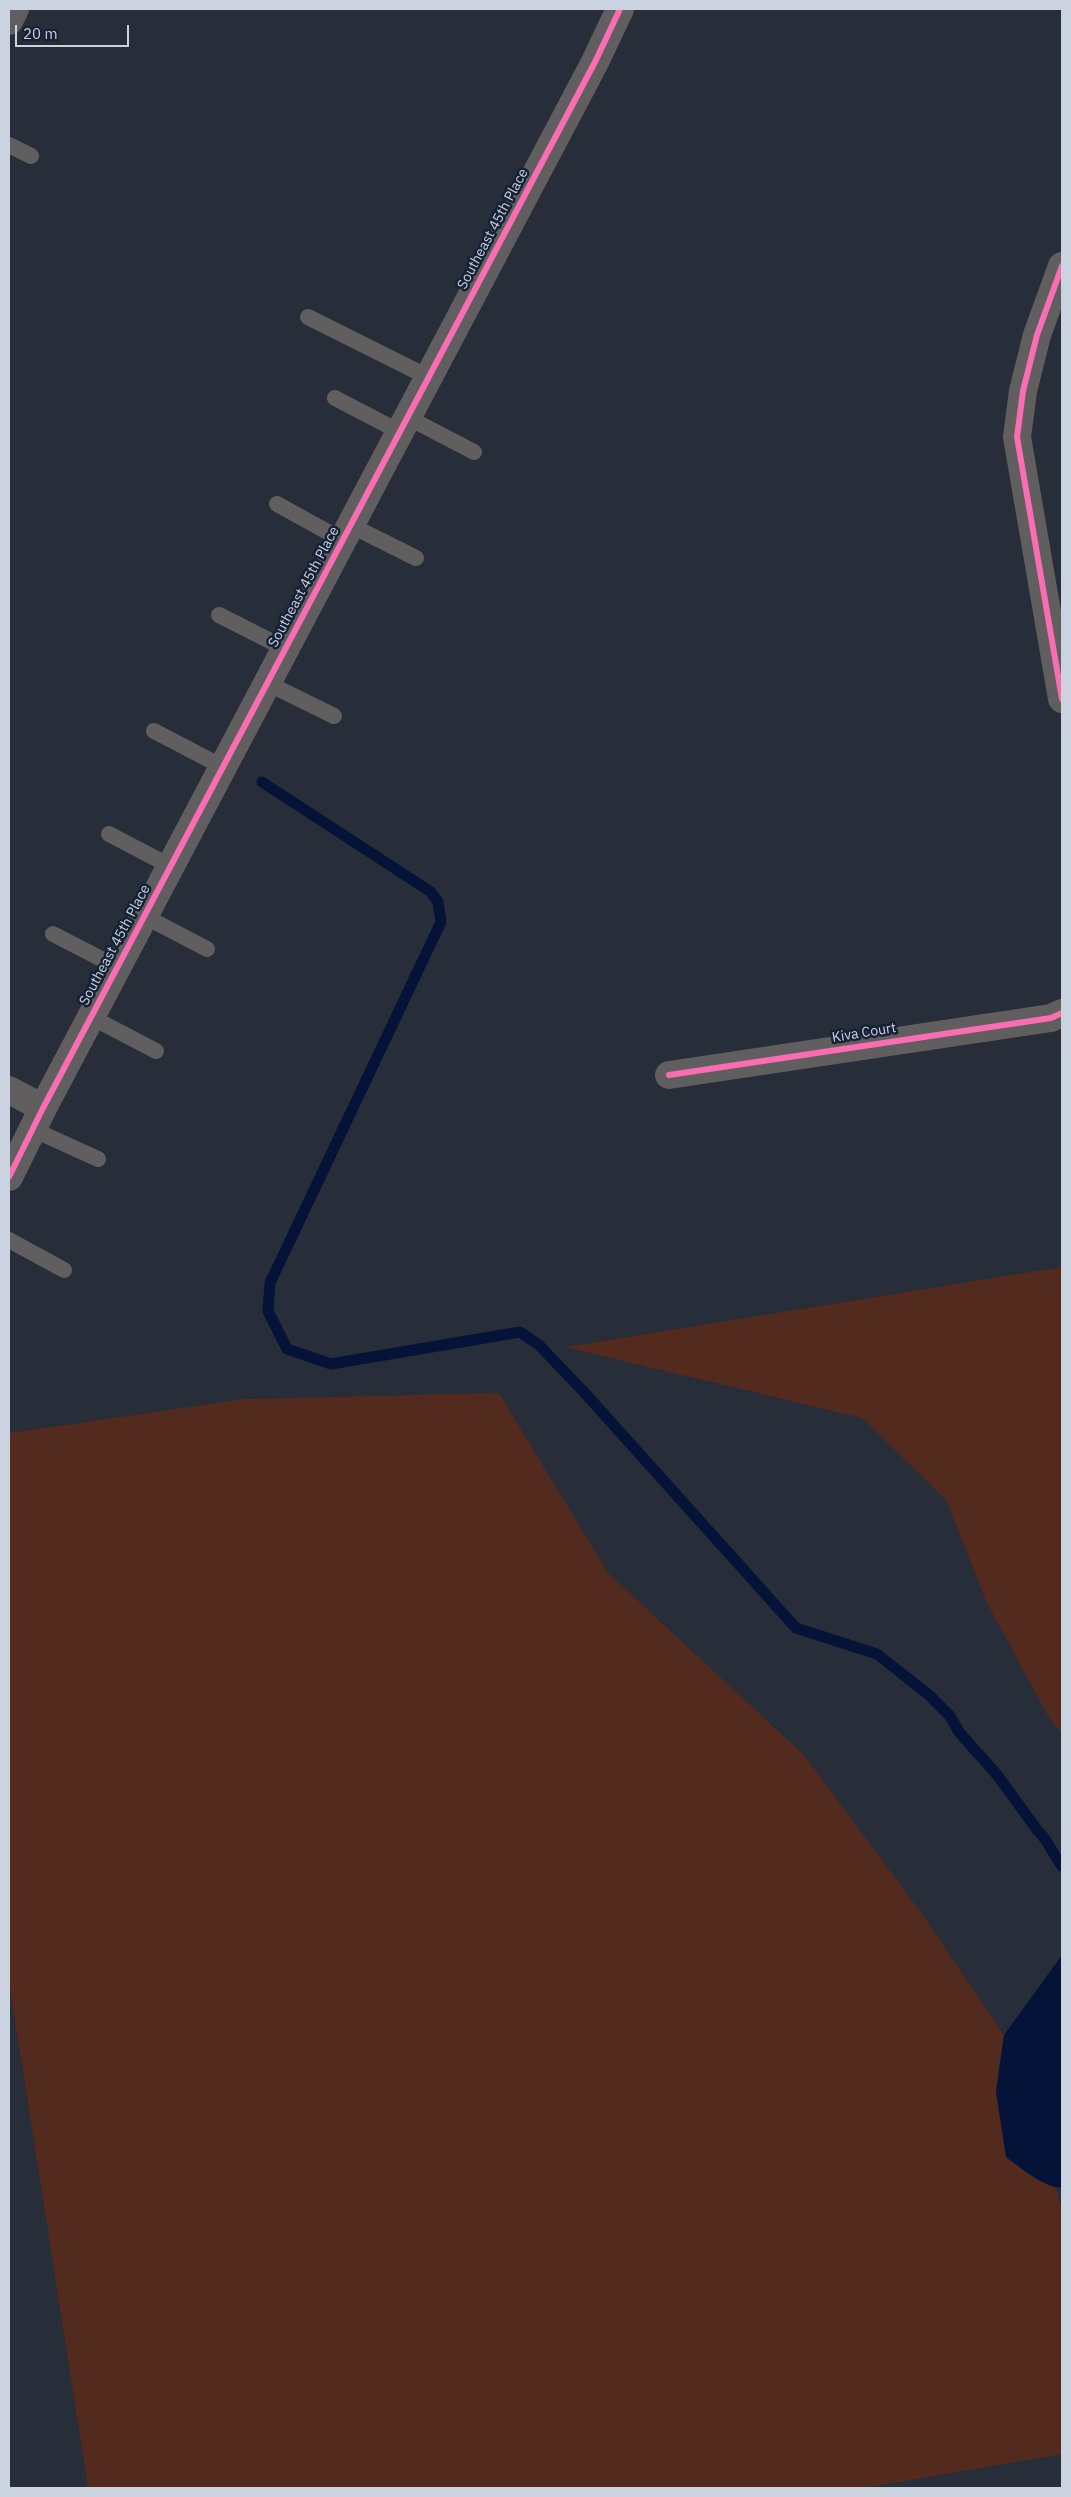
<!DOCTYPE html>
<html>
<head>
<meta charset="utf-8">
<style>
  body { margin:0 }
  #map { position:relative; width:1071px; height:2497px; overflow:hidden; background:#272d39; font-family:"IBM Plex Sans",sans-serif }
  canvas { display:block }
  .frame { position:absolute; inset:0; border:10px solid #cbd3e0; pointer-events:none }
  .scale { position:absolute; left:15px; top:25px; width:114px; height:22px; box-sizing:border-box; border:2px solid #cbd3e0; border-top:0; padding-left:6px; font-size:15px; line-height:18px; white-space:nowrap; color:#cbd3e0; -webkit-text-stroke:4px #172135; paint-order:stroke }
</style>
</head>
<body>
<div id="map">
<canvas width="1071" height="2497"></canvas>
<div class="frame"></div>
<div class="scale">20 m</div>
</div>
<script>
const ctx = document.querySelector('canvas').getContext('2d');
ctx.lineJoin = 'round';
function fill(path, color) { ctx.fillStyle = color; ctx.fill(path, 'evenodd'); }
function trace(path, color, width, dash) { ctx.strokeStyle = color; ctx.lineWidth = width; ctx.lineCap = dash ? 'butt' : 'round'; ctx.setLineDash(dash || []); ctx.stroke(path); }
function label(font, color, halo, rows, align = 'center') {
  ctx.font = font + ' "IBM Plex Sans",sans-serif'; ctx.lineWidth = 5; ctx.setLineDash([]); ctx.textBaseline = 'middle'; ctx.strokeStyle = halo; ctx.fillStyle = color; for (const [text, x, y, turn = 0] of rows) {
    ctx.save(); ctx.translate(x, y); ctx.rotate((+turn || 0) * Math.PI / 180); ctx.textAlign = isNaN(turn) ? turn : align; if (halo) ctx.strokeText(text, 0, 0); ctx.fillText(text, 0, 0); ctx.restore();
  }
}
fill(new Path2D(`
  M1062,1267V1733L1049,1718L986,1601L946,1500L862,1418L565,1347Z
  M499,1393L608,1573L804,1755L925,1918L1004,2035L998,2071L1006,2157L1026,2172L1056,2188L1062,2210V2454L865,2488H88L9,1982V1433L245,1399Z`), '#522a1e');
fill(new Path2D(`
  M1062,1955V2188C1043,2187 1021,2168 1006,2157L996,2092L1004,2035Z`), '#041337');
trace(new Path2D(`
  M262,782L431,892L438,902L441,922L270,1283L268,1311L287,1349L331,1364L520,1332L539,1345L583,1391L796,1628L877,1654L929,1695L950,1716L959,1732L998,1776L1038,1831C1049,1841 1053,1855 1062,1866`), '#041337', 11);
trace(new Path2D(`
  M9,145L31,156
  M308,317L428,377
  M335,398L400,432
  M407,417L474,452
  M277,504L342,540
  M350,525L416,558
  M219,615L286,649
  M267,683L334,716
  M154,731L223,767
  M109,834L170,866
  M144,916L207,949
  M53,934L117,967
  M91,1017L156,1051
  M32,1129L98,1159
  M9,1240L64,1270`), '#605e5f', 16);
trace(new Path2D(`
  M9,21L15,9
  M1062,266L1037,335L1023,391L1017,437L1062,699
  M669,1075L1051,1018L1062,1013
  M9,1090L43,1108
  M9,1177L43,1108L595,62L620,9`), '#605e5f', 28);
trace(new Path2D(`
  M1062,266L1037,335L1023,391L1017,437L1062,699
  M669,1075L1051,1018L1062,1013
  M9,1177L43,1108L595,62L620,9`), '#f96db3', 6);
label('14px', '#cbd3e0', '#172135', [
  ["Southeast 45th Place",493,229,-62],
  ["Southeast 45th Place",304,587,-62],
  ["Southeast 45th Place",115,945,-62],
  ["Kiva Court",864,1033,-9]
]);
</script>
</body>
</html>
